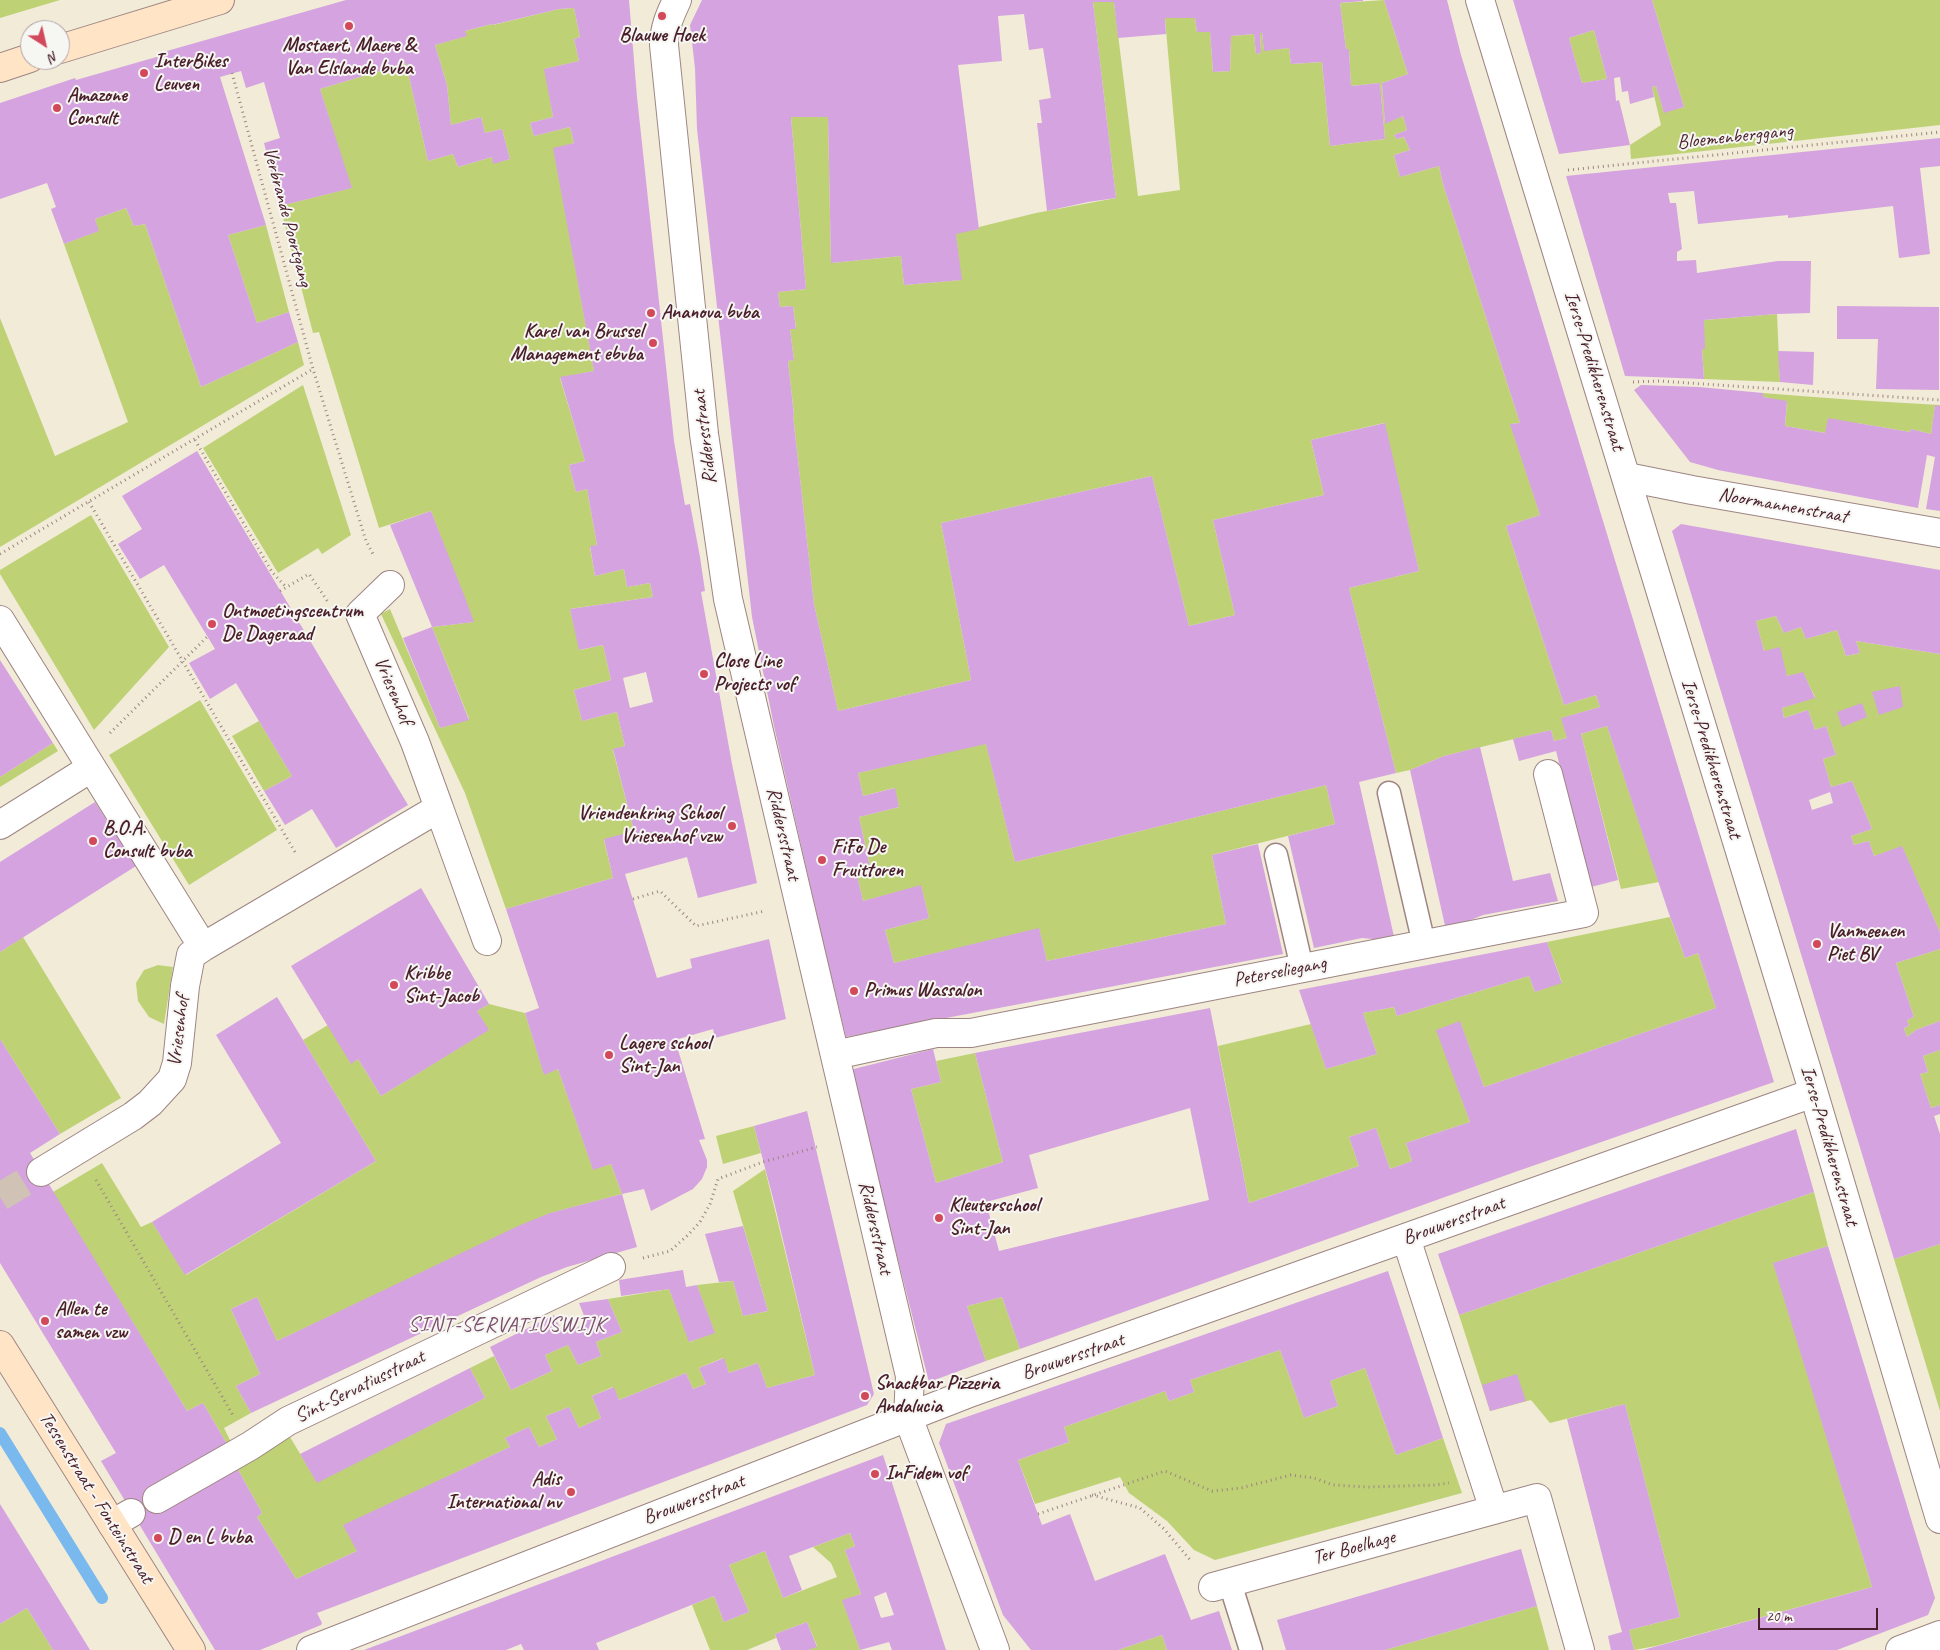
<!DOCTYPE html>
<html>
<head>
<meta charset="utf-8">
<style>
  body { margin:0 }
  #map { position:relative; width:1940px; height:1650px; overflow:hidden; background:#f1ebd8; font-family:Caveat,sans-serif }
  canvas { display:block }
  .north { position:absolute; left:20px; top:20px; width:50px; height:50px; box-sizing:border-box; background:#f6f6f2; border:1px solid #b1a0a2; border-radius:50%; rotate:145deg; font-size:14px; font-weight:700; line-height:20px; text-align:center; color:#4a1f2b }
  .north::after { content:''; display:block; margin:auto; width:18px; height:22px; background:#d1495b; clip-path:polygon(50% 0,100% 100%,50% 72%,0 100%) }
  .scale { position:absolute; left:1758px; top:1608px; width:120px; height:22px; box-sizing:border-box; border:2px solid #4a1f2b; border-top:0; padding-left:6px; font-size:15px; line-height:18px; white-space:nowrap; color:#4a1f2b; -webkit-text-stroke:4px #f6f6f2; paint-order:stroke }
</style>
</head>
<body>
<div id="map">
<canvas width="1940" height="1650"></canvas>
<div class="north">N</div>
<div class="scale">20 m</div>
</div>
<script>
const ctx = document.querySelector('canvas').getContext('2d');
ctx.lineJoin = 'round';
function fill(path, color) { ctx.fillStyle = color; ctx.fill(path, 'evenodd'); }
function trace(path, color, width, dash) { ctx.strokeStyle = color; ctx.lineWidth = width; ctx.lineCap = dash ? 'butt' : 'round'; ctx.setLineDash(dash || []); ctx.stroke(path); }
function label(font, color, halo, rows, align = 'center') {
  ctx.font = font + ' Caveat,sans-serif'; ctx.lineWidth = 4; ctx.setLineDash([]); ctx.textBaseline = 'middle'; ctx.strokeStyle = halo; ctx.fillStyle = color; for (const [text, x, y, turn = 0] of rows) {
    ctx.save(); ctx.translate(x, y); ctx.rotate((+turn || 0) * Math.PI / 180); ctx.textAlign = isNaN(turn) ? turn : align; if (halo) ctx.strokeText(text, 0, 0); ctx.fillText(text, 0, 0); ctx.restore();
  }
}
fill(new Path2D(`
  M0,0H60L0,18Z
  M1384,0L1408,74L1382,83L1385,123L1403,116L1407,130L1394,135L1397,139L1404,137L1410,150L1394,155L1400,177L1439,166L1443,184L1520,423L1511,424L1540,515L1506,526L1564,705L1596,695L1600,707L1562,718L1567,738L1554,741L1551,730L1444,756L1410,770L1396,773L1349,588L1419,571L1384,423L1311,440L1324,495L1213,520L1235,615L1189,626L1152,476L941,523L971,680L838,711L814,604L793,415L794,414L788,361L794,360L790,329L796,328L793,306L780,307L778,292L806,289L791,117H828L831,263L901,256L904,285L961,280L956,235L942,234L979,229V227L1036,213L1116,198L1093,2H1114L1138,196L1180,190L1165,18H1195L1197,32H1210L1213,72L1230,71L1231,36L1254,34L1256,54L1261,53L1260,33H1262L1264,50L1289,48L1291,64L1322,62L1330,146L1385,139L1380,83L1351,86L1349,49H1346L1340,3Z
  M1652,0H1940V125L1631,159L1630,145L1661,125L1652,87L1656,86L1664,112L1684,107Z
  M574,8L580,37L574,39L579,61L545,69L553,117L530,123L534,136L570,127L574,143L554,149L594,371L560,378L585,461L569,465L576,492L587,489L597,545L590,547L595,576L624,569L627,587L650,583L653,597L570,609L580,650L603,645L611,680L574,690L582,721L617,712L625,746L613,750L634,831L604,840L613,878L506,909L465,793L381,614L390,609L440,728L469,719L432,627L473,622L431,511L379,528L319,332L313,333L280,206L351,188L320,89L406,63L428,161L453,154L458,167L492,157L494,163L510,159L502,129L485,133L481,117L451,125L447,85L435,45L466,36L465,31L492,24L493,25L559,9Z
  M1594,30L1607,79L1582,83L1569,38Z
  M126,208L134,226L145,224L201,387L298,342L304,365L0,547V318L55,456L128,422L64,244L98,231L95,219Z
  M266,225L289,312L257,323L228,235Z
  M1777,314L1780,382L1704,379L1702,349L1704,320Z
  M303,385L351,535L322,554L318,548L278,573L203,448Z
  M1763,393C1822,398 1881,402 1940,405V406H1935L1931,434L1911,429L1910,432L1857,423L1825,433L1785,426L1787,402L1763,397Z
  M91,515L169,647L94,730L0,574V570Z
  M1776,616L1784,633L1801,627L1806,639L1837,630L1846,656L1860,653L1856,641L1940,654V932L1902,847L1874,856L1869,841L1854,845L1851,836L1872,829L1852,781L1831,787L1823,759L1836,755L1826,726L1815,730L1808,710L1784,718L1782,708L1815,697L1803,673L1787,676L1764,651L1756,621Z
  M200,700L277,830L189,885L109,755Z
  M259,721L292,776L264,791L232,736Z
  M1607,726L1659,882L1621,889L1581,734Z
  M53,743L58,751L0,787V777Z
  M986,743L1015,862L1326,785L1335,824L1212,855L1226,924L1047,961L1039,929L894,963L885,930L929,918L921,886L863,901L857,875L871,871L859,817L899,807L894,788L863,796L858,773Z
  M1670,917L1685,958L1698,953L1716,1008L1484,1087L1460,1022L1437,1030L1470,1122L1406,1143L1412,1161L1390,1169L1376,1128L1349,1137L1359,1166L1249,1203L1218,1046L1311,1024L1326,1069L1377,1054L1363,1013L1394,1007L1397,1016L1529,976L1535,992L1562,982L1547,942Z
  M23,937L121,1098L60,1134L0,1039V952Z
  M1940,949V1021L1916,1030L1907,1037L1904,1028L1909,1026L1907,1020L1914,1017L1896,963Z
  M158,965L173,967L164,1024L149,1017L138,1001L136,983L144,970Z
  M489,1004L525,1013L544,1074L558,1069L593,1169L611,1164L622,1194L551,1213L277,1341L257,1297L231,1309L260,1374L236,1386L251,1413L224,1428L231,1442L227,1444L203,1403L187,1411L53,1192L102,1163L141,1227L152,1222L186,1275L376,1161L303,1040L328,1025L351,1063L358,1059L381,1096L488,1030L477,1011Z
  M1940,1050V1105L1931,1108L1920,1074L1928,1072L1923,1056Z
  M975,1053L1003,1162L936,1183L911,1089L941,1082L936,1061Z
  M754,1126L761,1153L723,1164L716,1136Z
  M765,1169L815,1375L767,1388L758,1363L729,1373L723,1358L699,1368L706,1384L693,1389L686,1373L619,1400L613,1387L592,1396L601,1418L579,1428L569,1407L546,1416L557,1439L539,1447L529,1427L505,1438L510,1447L434,1483L357,1551L296,1579L257,1517L262,1513L236,1466L290,1437L317,1482L485,1398L470,1368L494,1356L511,1390L552,1371L545,1355L568,1345L578,1365L601,1356L596,1342L622,1332L608,1299L669,1289L690,1342L714,1332L697,1285L733,1281L743,1316L768,1311L733,1191Z
  M1814,1192L1828,1246L1774,1263L1872,1587L1656,1646L1634,1650L1629,1630L1680,1617L1625,1404L1550,1423L1531,1400L1490,1411L1459,1315Z
  M1940,1244V1411L1894,1259Z
  M1002,1297L1020,1349L986,1361L967,1306Z
  M1280,1350L1304,1418L1338,1406L1330,1381L1365,1368L1396,1455L1443,1438L1462,1493L1215,1560L1194,1550L1167,1521L1129,1493L1120,1477L1035,1504L1018,1460L1069,1442L1064,1427L1165,1391L1169,1401L1194,1392L1190,1380Z
  M850,1533L855,1546L845,1550L861,1594L843,1601L860,1650H808L817,1646L807,1622L775,1634L776,1638L747,1650H710L692,1605L714,1596L724,1622L749,1612L729,1565L765,1551L783,1598L837,1577L831,1563L813,1547Z
  M1537,1606L1549,1650H1385Z
  M27,1608L53,1650H0V1624Z
  M1162,1635L1167,1650H1118Z`), '#bed275');
trace(new Path2D(`
  M0,1433L102,1598`), '#79b9ed', 12);
fill(new Path2D(`
  M346,0H629L637,97L674,441L685,505L690,504L700,557L705,591L701,592L732,764L757,883L698,898L687,857L625,874L657,978L692,968L690,959L769,939L786,1019L715,1038L713,1029L675,1040L705,1139L699,1140L707,1160V1167L702,1179L693,1189L651,1211L644,1189L622,1194L611,1164L593,1170L558,1069L544,1075L525,1013L539,1008L506,909L613,878L604,839L634,831L613,749L625,746L617,712L582,721L574,690L611,680L603,645L579,650L570,609L653,597L650,583L627,587L624,569L595,576L590,546L597,545L587,489L576,492L569,465L585,461L560,377L594,371L553,148L574,143L570,127L534,136L530,123L553,117L544,69L579,61L574,39L580,37L574,8L559,9L492,25V24L465,31L467,36L435,45L447,85L451,125L481,117L485,133L502,129L510,159L493,164L492,157L458,167L453,154L428,161L406,63L320,89L352,188L280,206L264,143L280,138L264,82L246,88L241,71L220,77L266,225L228,235L257,323L289,312L298,342L201,387L145,224L134,226L126,208L95,219L99,231L64,244L51,209L56,207L47,183L0,199V103L75,78L76,80L167,54V51ZM646,672L653,702L630,708L623,678Z
  M702,0H1363V1L1340,3L1346,49H1349L1351,86L1380,83L1385,139L1330,146L1322,62L1291,64L1289,48L1264,51L1262,33H1260L1261,53L1256,54L1254,34L1231,36L1230,71L1213,72L1210,32H1197L1195,18H1165L1166,34L1118,38L1114,2H1093L1116,198L1088,202L1047,211L1037,123H1042L1039,100L1051,98L1043,48L1029,50L1024,14L998,16L1002,61L958,65L979,229L956,234H942H956L962,280L904,285L901,256L831,263L828,117H791L806,289L778,292L780,307L793,306L796,329H790L794,360L788,361L794,415H793L814,604L838,711L971,680L941,523L1152,476L1189,626L1235,615L1213,520L1324,495L1311,440L1385,423L1419,571L1349,588L1396,773L1359,782L1395,941L1362,938L1314,948L1288,836L1335,824L1326,785L1015,862L986,744L858,773L863,796L895,788L899,807L859,817L871,871L857,875L863,901L921,885L929,918L885,930L894,963L1039,928L1047,961L1226,924L1212,855L1258,844L1283,954L846,1037L824,946L774,726L752,617L697,129L695,68L690,25Z
  M1384,0H1447L1461,55L1774,1082L1515,1172L1020,1349L1002,1297L967,1306L986,1361L929,1382L850,1070L933,1049L941,1082L911,1089L936,1183L1003,1162L975,1053L1210,1008L1249,1203L1359,1166L1349,1137L1376,1128L1390,1169L1412,1161L1406,1143L1470,1122L1436,1030L1460,1021L1484,1087L1716,1008L1698,953L1685,958L1667,908L1607,726L1581,734L1618,880L1591,887L1556,751L1519,761L1513,739L1551,730L1554,741L1567,738L1561,718L1600,707L1596,695L1564,705L1506,526L1540,515L1510,424L1520,423L1443,184L1439,166L1400,177L1394,155L1410,150L1404,137L1397,139L1394,135L1407,130L1403,116L1385,124L1382,83L1408,74ZM1190,1108L1209,1200L999,1251L986,1202L1038,1188L1029,1155Z
  M1513,0H1652L1684,107L1664,113L1656,86L1652,87L1654,97L1630,104L1628,91L1622,92L1620,77L1614,78L1616,101L1619,100L1630,145L1559,154ZM1594,30L1607,79L1582,83L1569,38Z
  M1940,138V166L1920,168L1930,254L1899,258L1893,206L1788,218V215L1698,224L1694,191L1668,193L1670,203H1676L1682,249L1677,252V261L1696,260L1697,273L1778,261H1811L1810,313L1777,314L1704,320L1705,349H1702L1704,379L1625,376L1566,176Z
  M1837,306L1939,307V390L1876,389L1878,339H1837Z
  M1778,351L1814,352L1813,385L1780,382Z
  M1641,385L1699,387L1763,393V397L1787,401L1785,426L1825,433L1828,418L1910,432L1911,429L1931,434L1935,405L1940,406V511L1926,509L1935,457L1927,455L1918,508L1718,470L1690,462L1634,390Z
  M197,451L408,805L336,848L312,809L285,825L264,791L292,776L236,683L210,699L189,663L215,649L164,565L140,579L118,544L142,529L122,496Z
  M431,511L466,600L474,622L432,627L390,525Z
  M1681,524L1940,570V654L1856,641L1860,653L1846,656L1837,630L1806,639L1801,627L1784,633L1776,616L1756,621L1764,651L1780,647L1787,676L1803,672L1815,698L1782,708L1784,718L1808,710L1815,730L1826,726L1836,755L1823,759L1831,787L1852,781L1872,829L1851,836L1854,845L1869,841L1874,856L1902,846L1940,932V949L1896,963L1914,1017L1907,1020L1909,1026L1904,1028L1907,1037L1916,1030L1940,1021V1050L1923,1056L1928,1072L1920,1074L1931,1108L1940,1105V1114L1934,1116L1940,1134V1244L1894,1259L1672,531ZM1830,792L1833,803L1812,810L1809,800Z
  M432,627L469,720L440,728L403,638Z
  M0,660L53,743L0,777Z
  M1900,686L1903,707L1879,715L1872,692Z
  M1862,703L1867,717L1842,727L1837,712Z
  M1480,747L1513,881L1550,873L1558,901L1483,915L1446,930L1410,770L1444,756Z
  M95,802L136,866L0,952V862Z
  M421,888L489,1004L477,1011L489,1030L381,1096L358,1059L351,1064L291,966Z
  M1547,942L1562,983L1535,992L1529,976L1397,1016L1394,1007L1363,1013L1377,1054L1326,1069L1299,990Z
  M277,997L376,1161L185,1275L152,1222L281,1143L216,1035Z
  M0,1039L60,1134L30,1153L187,1411L203,1403L227,1444L236,1466L262,1513L257,1517L296,1579L357,1551L343,1525L510,1447L505,1438L529,1427L539,1447L557,1439L546,1416L569,1407L579,1428L601,1418L592,1396L614,1387L619,1400L686,1373L693,1389L706,1384L699,1368L724,1358L729,1373L758,1363L767,1388L815,1375L774,1202L754,1126L807,1111L874,1394L867,1405L317,1613L322,1623L321,1625L260,1650H215L101,1461L116,1453L0,1263Z
  M1796,1129L1814,1192L1459,1315L1438,1254Z
  M622,1194L637,1247L567,1267L541,1277L251,1413L236,1386L260,1374L231,1309L257,1297L277,1341L518,1226L550,1213Z
  M743,1226L768,1311L743,1316L733,1281L719,1282L705,1234Z
  M1828,1246L1935,1598L1928,1615L1837,1650H1643L1872,1587L1773,1263Z
  M683,1270L686,1287L697,1285L715,1333L689,1342L669,1289L621,1296L619,1280Z
  M1388,1271L1443,1438L1396,1455L1365,1368L1330,1381L1338,1406L1304,1418L1280,1350L1190,1380L1194,1392L1169,1401L1165,1391L1064,1427L1069,1442L1018,1460L1042,1525L1070,1514L1095,1581L1165,1554L1191,1620L1219,1611L1232,1650H1167L1162,1635L1118,1650H1031L1003,1615L939,1443L946,1424Z
  M608,1299L622,1332L596,1342L601,1356L578,1365L568,1345L545,1355L552,1371L511,1390L490,1347L554,1315L563,1334L587,1323L579,1303Z
  M470,1368L485,1398L317,1483L300,1454Z
  M1517,1374L1526,1401L1490,1411L1482,1385Z
  M1625,1404L1680,1617L1629,1630L1634,1650H1611L1608,1636L1622,1632L1567,1419Z
  M883,1455L946,1650H892L889,1642L860,1650L842,1600L861,1594L845,1550L855,1546L850,1533L789,1556L802,1590L783,1598L765,1551L729,1565L749,1612L724,1622L714,1596L596,1643L599,1650H524L521,1644L506,1650H364ZM886,1592L894,1615L881,1618L874,1597Z
  M0,1504L39,1567L90,1650H53L27,1608L0,1624Z
  M1521,1549L1537,1606L1385,1650H1286L1277,1620Z
  M807,1622L817,1647L808,1650H781L775,1634Z`), '#d5a3df');
trace(new Path2D(`
  M0,1197L41,1172`), '#d0c2b5', 28, [28, 14]);
const lane = new Path2D(`
  M1389,793L1424,944
  M1276,855L1302,968
  M1230,1583L1251,1650`);
const street = new Path2D(`
  M677,0C670,15 664,28 664,45L704,434L728,599L910,1376L908,1417L995,1650
  M1480,0L1808,1074L1940,1519
  M1627,477L1692,490L1940,533
  M0,620L203,947L439,808L415,742L360,614L390,585
  M439,808L487,941
  M0,825L91,768
  M835,1055L936,1033H971L1584,913L1548,774
  M41,1172L133,1116L150,1103L172,1079L177,1063L185,986L191,955L203,947
  M1406,1238L1494,1510
  M157,1499L250,1446L288,1421L611,1267
  M112,1524L131,1513
  M1213,1587L1537,1498L1580,1650
  M311,1650L972,1392L1813,1093
  M1900,1650L1940,1635`);
const secondary = new Path2D(`
  M60,49L220,0
  M0,68L30,58
  M0,1345L191,1650`);
trace(lane, '#9e8582', 25);
trace(street, '#9e8582', 30);
trace(secondary, '#9e8582', 30);
trace(new Path2D(`
  M232,73L313,369L366,541L373,554
  M1568,170L1940,132
  M1633,382L1659,381L1940,400
  M195,440L272,572L286,587
  M89,502L295,852
  M0,554L313,369
  M280,591L309,574L328,602
  M110,733L207,637
  M633,899L660,891L696,926L765,911
  M96,1180L234,1417
  M643,1258L670,1251L688,1235L700,1222L710,1204L718,1179L763,1162L817,1147
  M1092,1495L1140,1508L1164,1529L1191,1561
  M1038,1514L1165,1471L1212,1491L1241,1488L1291,1475L1314,1478L1333,1485L1369,1487L1434,1485L1449,1483`), '#9e8582', 3, [1, 4]);
trace(lane, '#fff', 22);
trace(street, '#fff', 28);
trace(secondary, '#ffe4c6', 28);
for (const [x, y, r, color] of [
  [662,16,5,"#d1495b"],
  [349,26,5,"#d1495b"],
  [144,73,5,"#d1495b"],
  [57,108,5,"#d1495b"],
  [651,313,5,"#d1495b"],
  [653,343,5,"#d1495b"],
  [212,624,5,"#d1495b"],
  [704,674,5,"#d1495b"],
  [732,826,5,"#d1495b"],
  [93,841,5,"#d1495b"],
  [822,860,5,"#d1495b"],
  [1817,944,5,"#d1495b"],
  [394,985,5,"#d1495b"],
  [854,991,5,"#d1495b"],
  [609,1055,5,"#d1495b"],
  [939,1218,5,"#d1495b"],
  [45,1321,5,"#d1495b"],
  [865,1396,5,"#d1495b"],
  [875,1474,5,"#d1495b"],
  [571,1492,5,"#d1495b"],
  [158,1538,5,"#d1495b"]
]) { const dot = new Path2D(); dot.arc(x, y, r, 0, 2 * Math.PI); ctx.fillStyle = color; ctx.fill(dot); trace(dot, '#f6f6f2', 2); }
label('bold 20px', '#4a1f2b', '#f6f6f2', [
  ["Blauwe Hoek",662,36,"center"],
  ["Mostaert, Maere &",349,46,"center"],
  ["Van Elslande bvba",349,69,"center"],
  ["InterBikes",154,62],
  ["Leuven",154,85],
  ["Amazone",67,96],
  ["Consult",67,119],
  ["Ananova bvba",661,313],
  ["Karel van Brussel",643,332,"right"],
  ["Management ebvba",643,355,"right"],
  ["Ontmoetingscentrum",222,612],
  ["De Dageraad",222,635],
  ["Close Line",714,662],
  ["Projects vof",714,685],
  ["Vriendenkring School",722,814,"right"],
  ["Vriesenhof vzw",722,837,"right"],
  ["B.O.A.",103,829],
  ["Consult bvba",103,852],
  ["FiFo De",832,848],
  ["Fruittoren",832,871],
  ["Vanmeenen",1827,932],
  ["Piet BV",1827,955],
  ["Kribbe",404,974],
  ["Sint-Jacob",404,997],
  ["Primus Wassalon",864,991],
  ["Lagere school",619,1044],
  ["Sint-Jan",619,1067],
  ["Kleuterschool",949,1206],
  ["Sint-Jan",949,1229],
  ["Allen te",55,1310],
  ["samen vzw",55,1333],
  ["Snackbar Pizzeria",875,1384],
  ["Andalucia",875,1407],
  ["InFidem vof",885,1474],
  ["Adis",561,1480,"right"],
  ["International nv",561,1503,"right"],
  ["D en L bvba",168,1538]
], 'left');
label('20px', '#4a1f2b', '#f6f6f2', [
  ["Bloemenberggang",1735,137,-6],
  ["Verbrande Poortgang",287,217,75],
  ["Ierse-Predikherenstraat",1594,371,73],
  ["Riddersstraat",705,437,-97],
  ["Noormannenstraat",1783,506,10],
  ["Vriesenhof",393,691,67],
  ["Ierse-Predikherenstraat",1711,759,73],
  ["Riddersstraat",783,834,77],
  ["Peterseliegang",1280,972,-11],
  ["Vriesenhof",179,1031,-83],
  ["Ierse-Predikherenstraat",1829,1146,74],
  ["Brouwersstraat",1454,1221,-20],
  ["Riddersstraat",875,1228,77],
  ["Brouwersstraat",1073,1357,-19],
  ["Sint-Servatiusstraat",360,1387,-26],
  ["Tessenstraat - Fonteinstraat",96,1498,58],
  ["Brouwersstraat",694,1500,-21],
  ["Ter Boelhage",1354,1548,-15]
]);
ctx.letterSpacing = '1px';
label('21px', '#7b4d6a', '#f6f6f2', [
  ["SINT-SERVATIUSWIJK",507,1325]
]);
ctx.letterSpacing = '0px';
</script>
</body>
</html>
